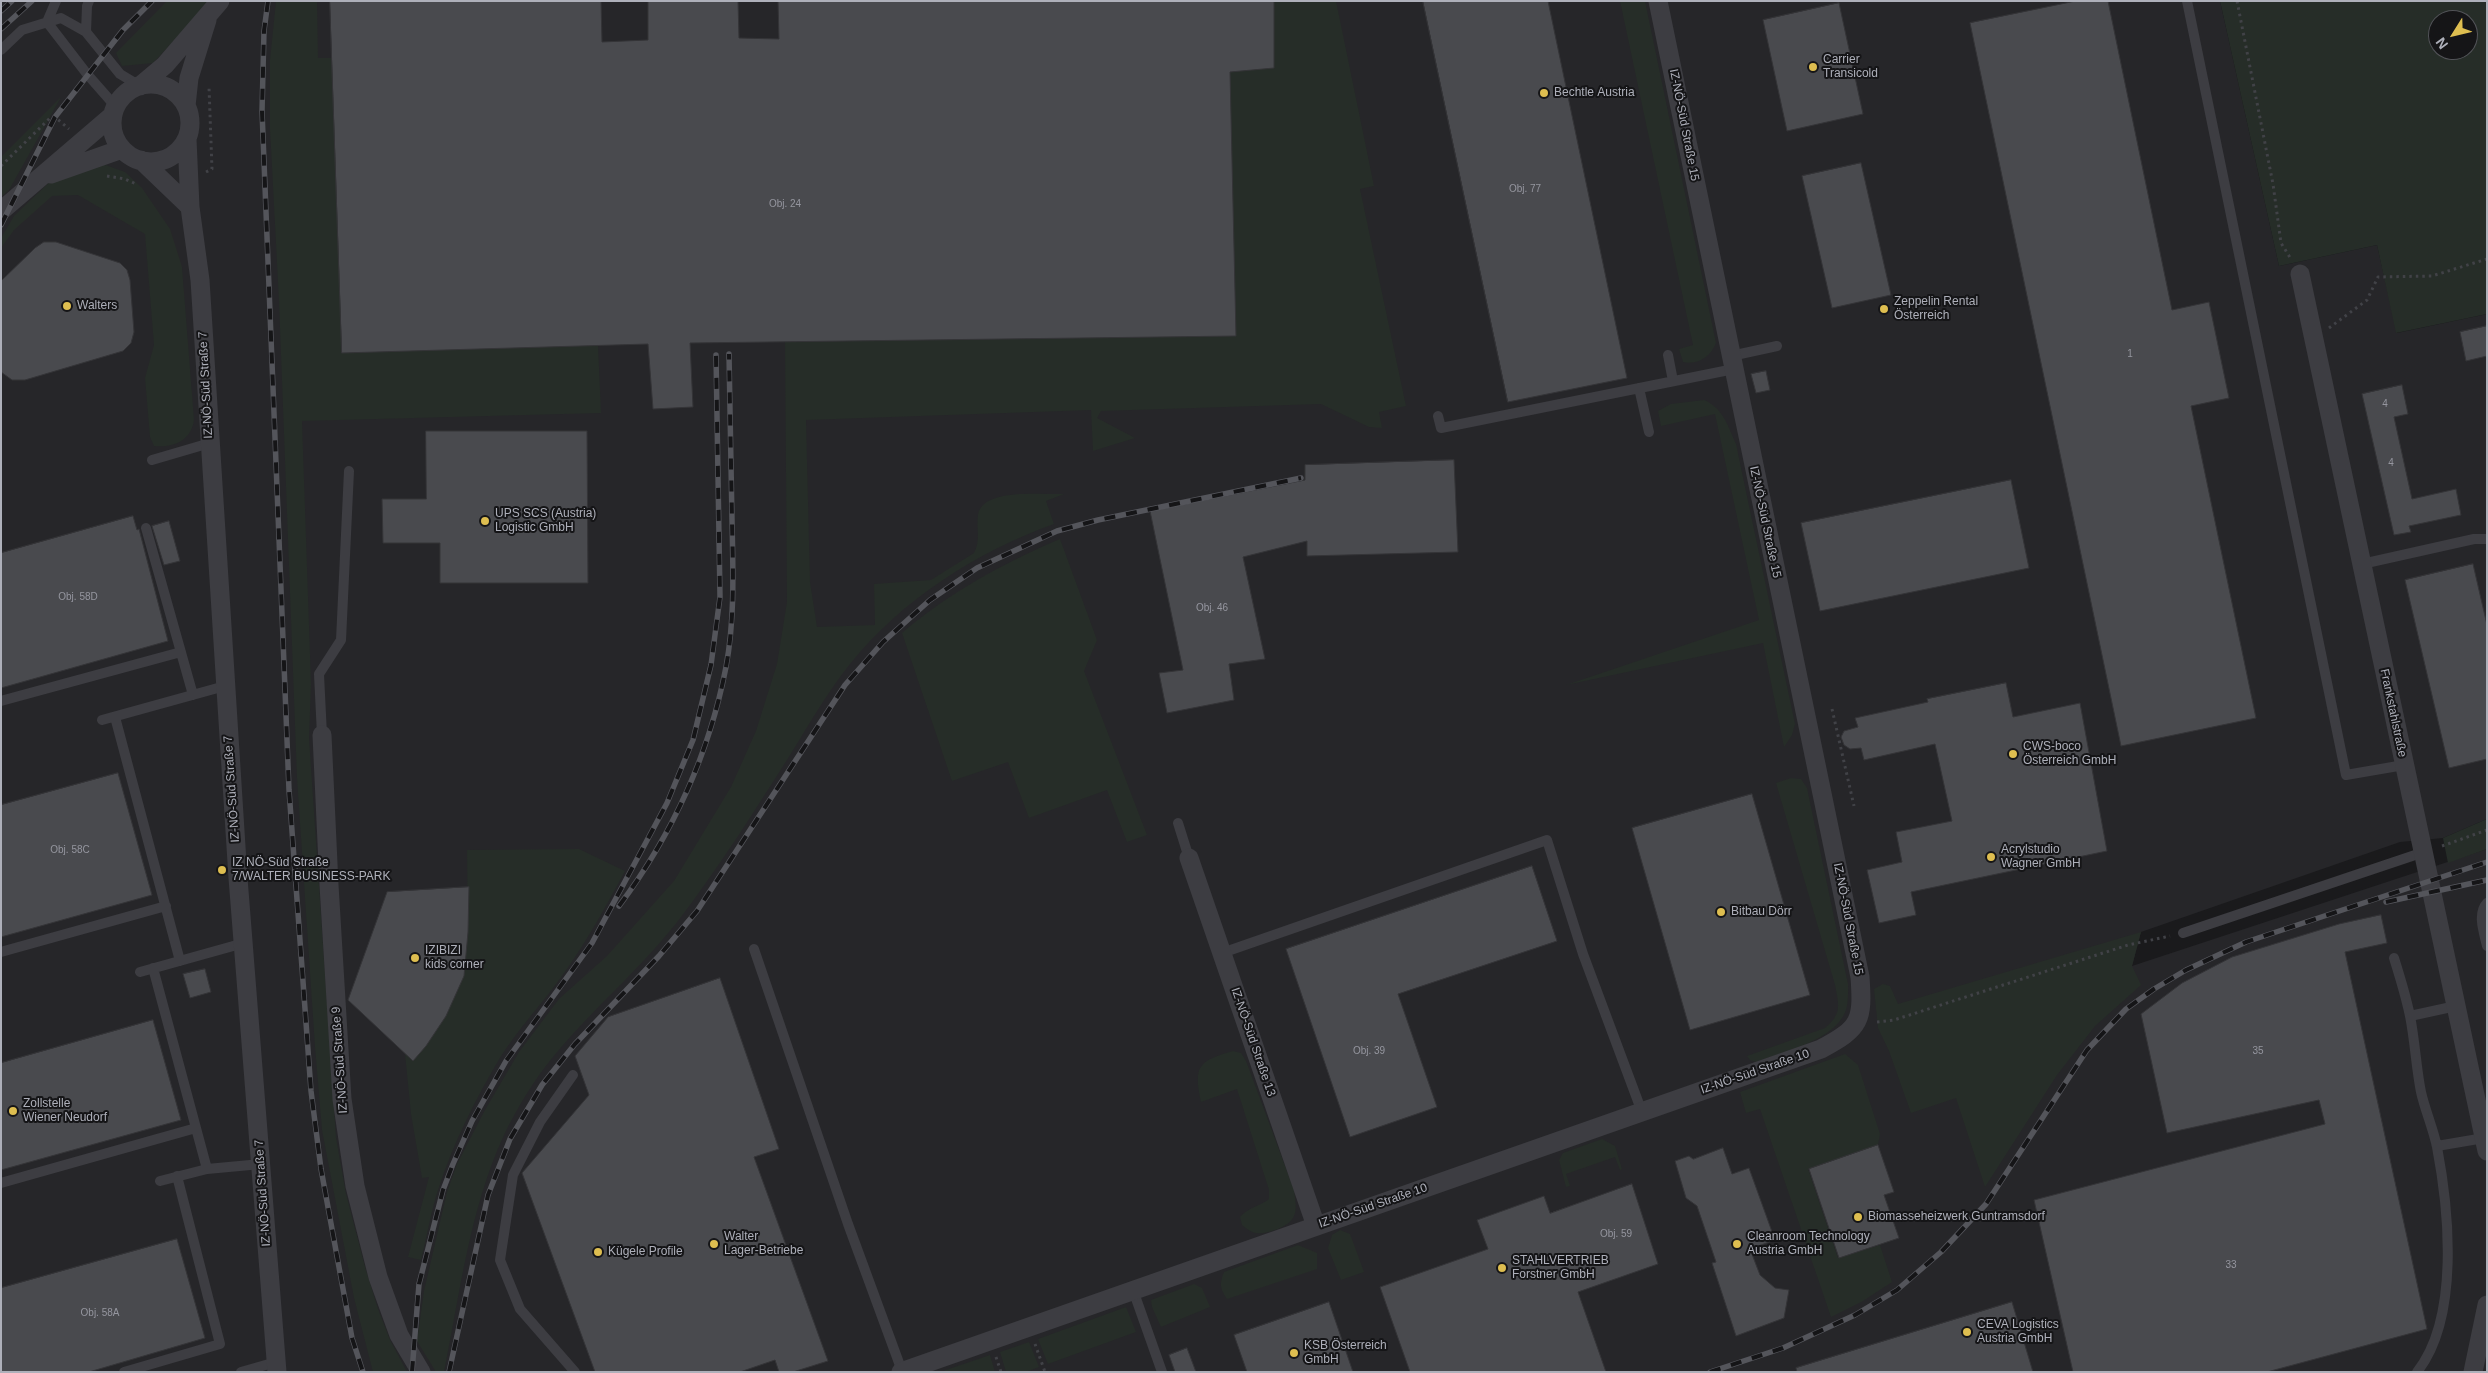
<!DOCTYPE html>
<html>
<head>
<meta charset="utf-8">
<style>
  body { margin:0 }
  #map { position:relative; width:2488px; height:1373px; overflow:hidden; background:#1a1a1c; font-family:Helvetica,sans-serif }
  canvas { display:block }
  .frame { position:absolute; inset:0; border:2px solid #aeb0ba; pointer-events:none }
  .north { position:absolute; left:2428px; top:10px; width:50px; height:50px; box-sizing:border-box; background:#151517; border:1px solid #525358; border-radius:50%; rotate:234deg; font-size:14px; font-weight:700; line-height:20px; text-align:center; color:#aeb0ba }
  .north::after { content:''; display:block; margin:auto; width:18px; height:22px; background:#debe50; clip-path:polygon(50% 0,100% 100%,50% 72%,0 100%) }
</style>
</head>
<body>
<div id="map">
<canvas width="2488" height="1373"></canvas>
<div class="frame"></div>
<div class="north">N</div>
</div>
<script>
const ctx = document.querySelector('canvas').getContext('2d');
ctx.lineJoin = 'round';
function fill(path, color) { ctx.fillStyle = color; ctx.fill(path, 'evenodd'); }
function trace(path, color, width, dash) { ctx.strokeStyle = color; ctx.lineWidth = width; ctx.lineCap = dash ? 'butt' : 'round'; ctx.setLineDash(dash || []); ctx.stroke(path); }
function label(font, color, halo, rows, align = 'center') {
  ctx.font = font + ' Helvetica,sans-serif'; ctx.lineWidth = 4; ctx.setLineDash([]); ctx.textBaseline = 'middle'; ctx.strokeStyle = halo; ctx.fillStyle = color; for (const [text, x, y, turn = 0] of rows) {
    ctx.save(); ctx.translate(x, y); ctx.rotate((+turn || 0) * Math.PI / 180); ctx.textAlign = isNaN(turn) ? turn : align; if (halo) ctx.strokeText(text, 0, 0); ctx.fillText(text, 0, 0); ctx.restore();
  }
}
fill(new Path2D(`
  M1,1H2220L2279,266L2377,245L2397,333L2487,314V819L2443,838L2400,842L2141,932L2132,966L2487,849V1372H1Z`), '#262629');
fill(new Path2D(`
  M167,1H211L153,63L122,66L116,53Z
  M276,1H317L318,58H332L342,353L598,345L601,413L302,421L311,684L309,738L336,1138L346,1194L365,1267L378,1309L390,1340L407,1372H373L354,1298L322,1130L315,1047L297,778L279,301L270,129V60Z
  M1274,1H1336L1374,186L1360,189L1406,406L1379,412L1382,428L1369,427L1321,404L1101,411L1097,418L1135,438L1093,451L1091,410L806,420L810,582L817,627L875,625L874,584L931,580L974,553C981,540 976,529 978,515C982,487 1043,495 1064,494L1046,501L1054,524C978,551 901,600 850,664C825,695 806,730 785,763C752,815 718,868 681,917C643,967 593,1008 553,1057C534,1080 517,1108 504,1135C470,1208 460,1293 444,1372H436L417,1341L424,1291L447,1192L457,1164L485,1110L519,1052L559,999L607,956L674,881L731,787L756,731L777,664L787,602L785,342L1236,336L1230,72L1274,68Z
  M1620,1H1645L1716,343C1710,357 1699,365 1683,362L1679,349L1693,345Z
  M2220,1H2487V314L2396,333L2377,245L2279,266ZM2438,20H2468V50H2438Z
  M61,97L9,190L1,197V157Z
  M103,164L125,172L142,188L170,229L182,267L194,420C191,441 173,448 154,446L150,437L145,378L154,345L145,234L78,195L52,196L14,230L1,248V238L14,216L57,175Z
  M1704,400C1723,408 1728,426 1736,444L1795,724L1792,735L1784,747L1763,643L1566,685L1759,620L1715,414L1661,426L1658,411L1671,404Z
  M1060,539L1097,640L1084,671L1147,835L1127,842L1107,790L1029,818L1008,762L952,781L902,633C949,593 1003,563 1060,539Z
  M1791,778L1801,779L1807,788L1848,984C1848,996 1849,1008 1842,1018C1827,1042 1782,1052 1756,1062L1750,1060L1747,1056L1825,1028C1842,1014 1839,1005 1835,985L1776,783Z
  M2487,819V849L2448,863L2443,838Z
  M579,849L625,871C604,910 583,948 556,984C538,1008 518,1030 501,1056C476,1098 453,1143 438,1190C431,1212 427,1236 421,1260L408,1257L429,1177L422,1178L411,1114L405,1054L413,1061L426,1046L446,1016L464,976L468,932L467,850Z
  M2141,932L2132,966L2141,985L2095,1026L2057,1075L1985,1187L1956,1098L1911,1113L1889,1051L1878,1028L1874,989L1883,984L1890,986L1898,1004Z
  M1233,1051L1241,1053L1246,1061L1294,1190C1295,1199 1298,1210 1293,1218C1288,1227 1265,1235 1256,1233C1250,1232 1246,1228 1242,1225L1240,1217C1247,1208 1260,1206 1269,1199V1190L1237,1089L1201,1102C1193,1065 1199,1061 1233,1051Z
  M1845,1054L1858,1065L1880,1134L1878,1145L1808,1169L1838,1258L1880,1245L1892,1282L1863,1301L1831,1317L1760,1109L1746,1113L1740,1092Z
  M1602,1139L1615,1146L1622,1169L1620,1170L1615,1157L1566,1174L1570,1186L1566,1187L1559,1160L1563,1153Z
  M1340,1230L1350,1234L1364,1272L1341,1280L1328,1248L1332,1235Z
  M1298,1245L1317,1253V1269L1227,1299C1220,1289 1219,1284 1224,1272Z
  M1194,1284L1202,1288L1210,1307L1161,1327L1152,1307L1151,1300Z
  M1126,1307L1136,1332L1048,1364L1038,1339Z
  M1029,1342L1039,1367L1026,1372H1006L1000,1352Z
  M990,1355L995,1372H940Z`), '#262d28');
const building = new Path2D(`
  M330,1H601L602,42L648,40V1H738L739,38L779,39L778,1H1274V68L1230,72L1236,336L690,343L693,407L653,409L648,344L342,353Z
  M1423,1H1548L1627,378L1508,402Z
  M2076,1H2108L2172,310L2209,302L2229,398L2191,406L2256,718L2121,746L1970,23Z
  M1839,3L1863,114L1787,131L1763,20Z
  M1861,163L1891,295L1832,308L1802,176Z
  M44,242H56L120,263L127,270L130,280L134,332L131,343L123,351L25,380H12L1,372V281L35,248Z
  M2487,326V356L2466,361L2460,332Z
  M1766,371L1770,390L1756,393L1751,374Z
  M2402,385L2408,414L2394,417L2412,499L2456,489L2461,515L2409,526L2411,532L2394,535L2362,394Z
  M426,431H587L588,583H440V543H383L382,499H426Z
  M1454,460L1458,552L1307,556V541L1243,557L1265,659L1229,664L1234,700L1167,713L1159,673L1183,670L1150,511L1305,480V465Z
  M2011,480L2029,568L1820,611L1801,523Z
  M133,516L137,530L139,529L168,641L1,688V553Z
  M169,521L180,561L164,565L152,526Z
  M2473,564L2487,625V759L2449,768L2405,580Z
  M2006,683L2013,717L2080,703L2107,851L1911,892L1916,915L1879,923L1867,870L1902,862L1896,832L1952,821L1935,744L1864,760L1861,748L1850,749L1844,745L1841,737L1844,731L1858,727L1855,718L1928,702L1927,699Z
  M118,773L152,895L1,937V805Z
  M1752,794L1810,995L1690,1030L1632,828Z
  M1532,866L1557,941L1398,994L1437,1107L1350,1137L1286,949Z
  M469,887L468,932L464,976L446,1016L426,1046L413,1061L348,1000L387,892Z
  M2381,915L2387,943L2345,952L2427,1329L2267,1372H2073L2034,1200L2325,1124L2319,1100L2167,1133L2141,1014L2182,983L2232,957L2339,924Z
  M205,969L211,992L190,998L183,974Z
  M720,978L779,1149L754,1157L828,1361L793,1372H779L775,1360L740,1372H595L522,1173L589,1095L575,1056L608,1017Z
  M153,1020L181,1120L1,1170V1063Z
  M1878,1145L1894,1192L1884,1195L1899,1238L1839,1258L1809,1169Z
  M1723,1148L1732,1174L1749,1168L1775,1240L1750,1249L1760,1275L1775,1288L1789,1290L1784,1318L1736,1336L1712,1263L1716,1262L1697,1206L1686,1198L1675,1161L1689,1156L1693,1159Z
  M1632,1184L1658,1264L1578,1292L1606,1372H1410L1380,1287L1488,1249L1477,1220L1544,1196L1550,1213Z
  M177,1239L205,1338L89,1372H1V1288Z
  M1329,1302L1353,1372H1247L1234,1335Z
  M2012,1302L2033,1372H1797L1796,1368Z
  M1187,1348L1196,1372H1175L1169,1355Z`);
fill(building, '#494a4e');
trace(building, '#343437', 1);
trace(new Path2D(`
  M2237,1L2273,184L2281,243L2291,259
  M1,166L50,118L55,117L69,129
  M206,172L212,169L209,87
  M107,176L125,179L136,184
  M2329,328L2367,300L2378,277L2432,276L2487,259
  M1832,709L1854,806
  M2442,846L2487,830
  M1877,1022L1894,1020L2128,945L2170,936
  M1035,1344L1045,1372
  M996,1357L1001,1372`), '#414247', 3, [2.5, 4]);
trace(new Path2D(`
  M89,1L87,6L86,32L120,74L140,86
  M2187,1L2346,775L2404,765
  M47,22L87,74L116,107
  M47,22L56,1
  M1,50L22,30L61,18L86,32
  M1668,355L1673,381
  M1731,356L1777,346
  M1639,388L1649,432
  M1438,416L1441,428L1734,369
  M152,460L210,443
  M146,528L193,695
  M2362,564L2474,539H2487
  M1,701L181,652
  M115,717L180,961
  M102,720L225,686
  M322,735L319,674L341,640L349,471
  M1178,823L1189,858
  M2487,903C2477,913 2484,933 2487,946
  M2183,933L2424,852
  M754,949L848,1224L902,1371
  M1,952L166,906
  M1222,953L1547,840L1583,954L1642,1112
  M2394,958C2400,977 2406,997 2410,1016C2415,1041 2416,1067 2421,1092C2425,1110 2433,1128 2437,1147C2449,1210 2460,1318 2417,1372
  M153,968L207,1169
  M140,972L244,943
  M2410,1016L2456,1006
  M573,1075L540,1122L513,1175L500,1260L520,1309L575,1372
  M2437,1146L2484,1138
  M160,1181L207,1169L261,1164
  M1,1183L196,1128
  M1133,1290L1162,1372
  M124,1372L220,1344L177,1176
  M241,1372L276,1362`), '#3d3d42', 10);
trace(new Path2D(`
  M112 123a39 39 0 1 1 78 0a39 39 0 1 1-78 0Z
  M140,86L165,65L220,1
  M186,106L189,78L207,20
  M187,139L190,207L200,280L238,878L277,1372
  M141,160L190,207
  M51,174L122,149
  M1,211L113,115
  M2300,274L2487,1151
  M322,735L329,885L342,1099L355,1186L378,1277L399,1335L421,1372
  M1189,858L1316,1226
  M901,1372L1821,1049C1861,1028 1863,1020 1860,977L1658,1
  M2473,1372L2487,1305`), '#3d3d42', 19);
const rail = new Path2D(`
  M268,1L264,31L262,111L289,790L311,1091L321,1169L352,1338L363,1372
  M1,11L12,1
  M1,29L32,1
  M1,225L55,117L123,30L152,1
  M2386,902L2487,880
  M619,906C672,835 709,755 726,667C735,619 733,569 732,520C731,465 730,409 729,354
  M412,1372L419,1284L443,1190L453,1164L472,1121L506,1061L592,943L667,803L693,740L711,665L720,597L716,355
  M449,1372L488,1195L510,1139L542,1085L575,1044L659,956L697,911L845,685L883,642L930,600L977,568L1057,531L1098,520L1301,478
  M1710,1372L1783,1348L1855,1315L1897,1290L1941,1252L1986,1204L2087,1050L2126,1009L2154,989L2186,970L2246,942L2487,862`);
trace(rail, '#54555b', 5.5);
trace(rail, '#151517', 4, [11]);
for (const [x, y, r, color] of [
  [1813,67,5,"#debe50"],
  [1544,93,5,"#debe50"],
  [67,306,5,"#debe50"],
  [1884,309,5,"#debe50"],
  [485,521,5,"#debe50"],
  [2013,754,5,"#debe50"],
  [1991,857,5,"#debe50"],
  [222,870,5,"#debe50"],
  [1721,912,5,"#debe50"],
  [415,958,5,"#debe50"],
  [13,1111,5,"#debe50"],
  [1858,1217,5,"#debe50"],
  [714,1244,5,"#debe50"],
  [1737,1244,5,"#debe50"],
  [598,1252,5,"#debe50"],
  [1502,1268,5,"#debe50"],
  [1967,1332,5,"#debe50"],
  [1294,1353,5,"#debe50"]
]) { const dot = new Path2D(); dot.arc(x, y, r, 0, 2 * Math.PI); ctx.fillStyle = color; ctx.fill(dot); trace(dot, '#151517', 2); }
label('10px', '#95969f', null, [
  ["Obj. 77",1525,189],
  ["Obj. 24",785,204],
  ["1",2130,354],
  ["4",2385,404],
  ["4",2391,463],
  ["Obj. 58D",78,597],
  ["Obj. 46",1212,608],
  ["Obj. 58C",70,850],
  ["Obj. 39",1369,1051],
  ["35",2258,1051],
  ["Obj. 59",1616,1234],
  ["33",2231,1265],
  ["Obj. 58A",100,1313]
]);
label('12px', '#aeb0ba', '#151517', [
  ["Carrier",1823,60],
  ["Transicold",1823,74],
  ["Bechtle Austria",1554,93],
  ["Zeppelin Rental",1894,302],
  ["Österreich",1894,316],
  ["Walters",77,306],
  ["UPS SCS (Austria)",495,514],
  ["Logistic GmbH",495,528],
  ["CWS-boco",2023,747],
  ["Österreich GmbH",2023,761],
  ["Acrylstudio",2001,850],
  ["Wagner GmbH",2001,864],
  ["IZ NÖ-Süd Straße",232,863],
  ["7/WALTER BUSINESS-PARK",232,877],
  ["Bitbau Dörr",1731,912],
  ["IZIBIZI",425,951],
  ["kids corner",425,965],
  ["Zollstelle",23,1104],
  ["Wiener Neudorf",23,1118],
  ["Biomasseheizwerk Guntramsdorf",1868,1217],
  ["Walter",724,1237],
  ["Lager-Betriebe",724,1251],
  ["Cleanroom Technology",1747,1237],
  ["Austria GmbH",1747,1251],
  ["Kügele Profile",608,1252],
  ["STAHLVERTRIEB",1512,1261],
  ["Forstner GmbH",1512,1275],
  ["CEVA Logistics",1977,1325],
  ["Austria GmbH",1977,1339],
  ["KSB Österreich",1304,1346],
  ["GmbH",1304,1360]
], 'left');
label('12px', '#aeb0ba', '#151517', [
  ["IZ-NÖ-Süd Straße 15",1684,125,79],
  ["IZ-NÖ-Süd Straße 7",206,385,-93],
  ["IZ-NÖ-Süd Straße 15",1765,522,78],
  ["Frankstahlstraße",2393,713,78],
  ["IZ-NÖ-Süd Straße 7",232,789,-94],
  ["IZ-NÖ-Süd Straße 15",1848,919,79],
  ["IZ-NÖ-Süd Straße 13",1253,1042,71],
  ["IZ-NÖ-Süd Straße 9",340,1060,-94],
  ["IZ-NÖ-Süd Straße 10",1755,1072,-19],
  ["IZ-NÖ-Süd Straße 7",263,1193,-94],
  ["IZ-NÖ-Süd Straße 10",1373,1206,-19]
]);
</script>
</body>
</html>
